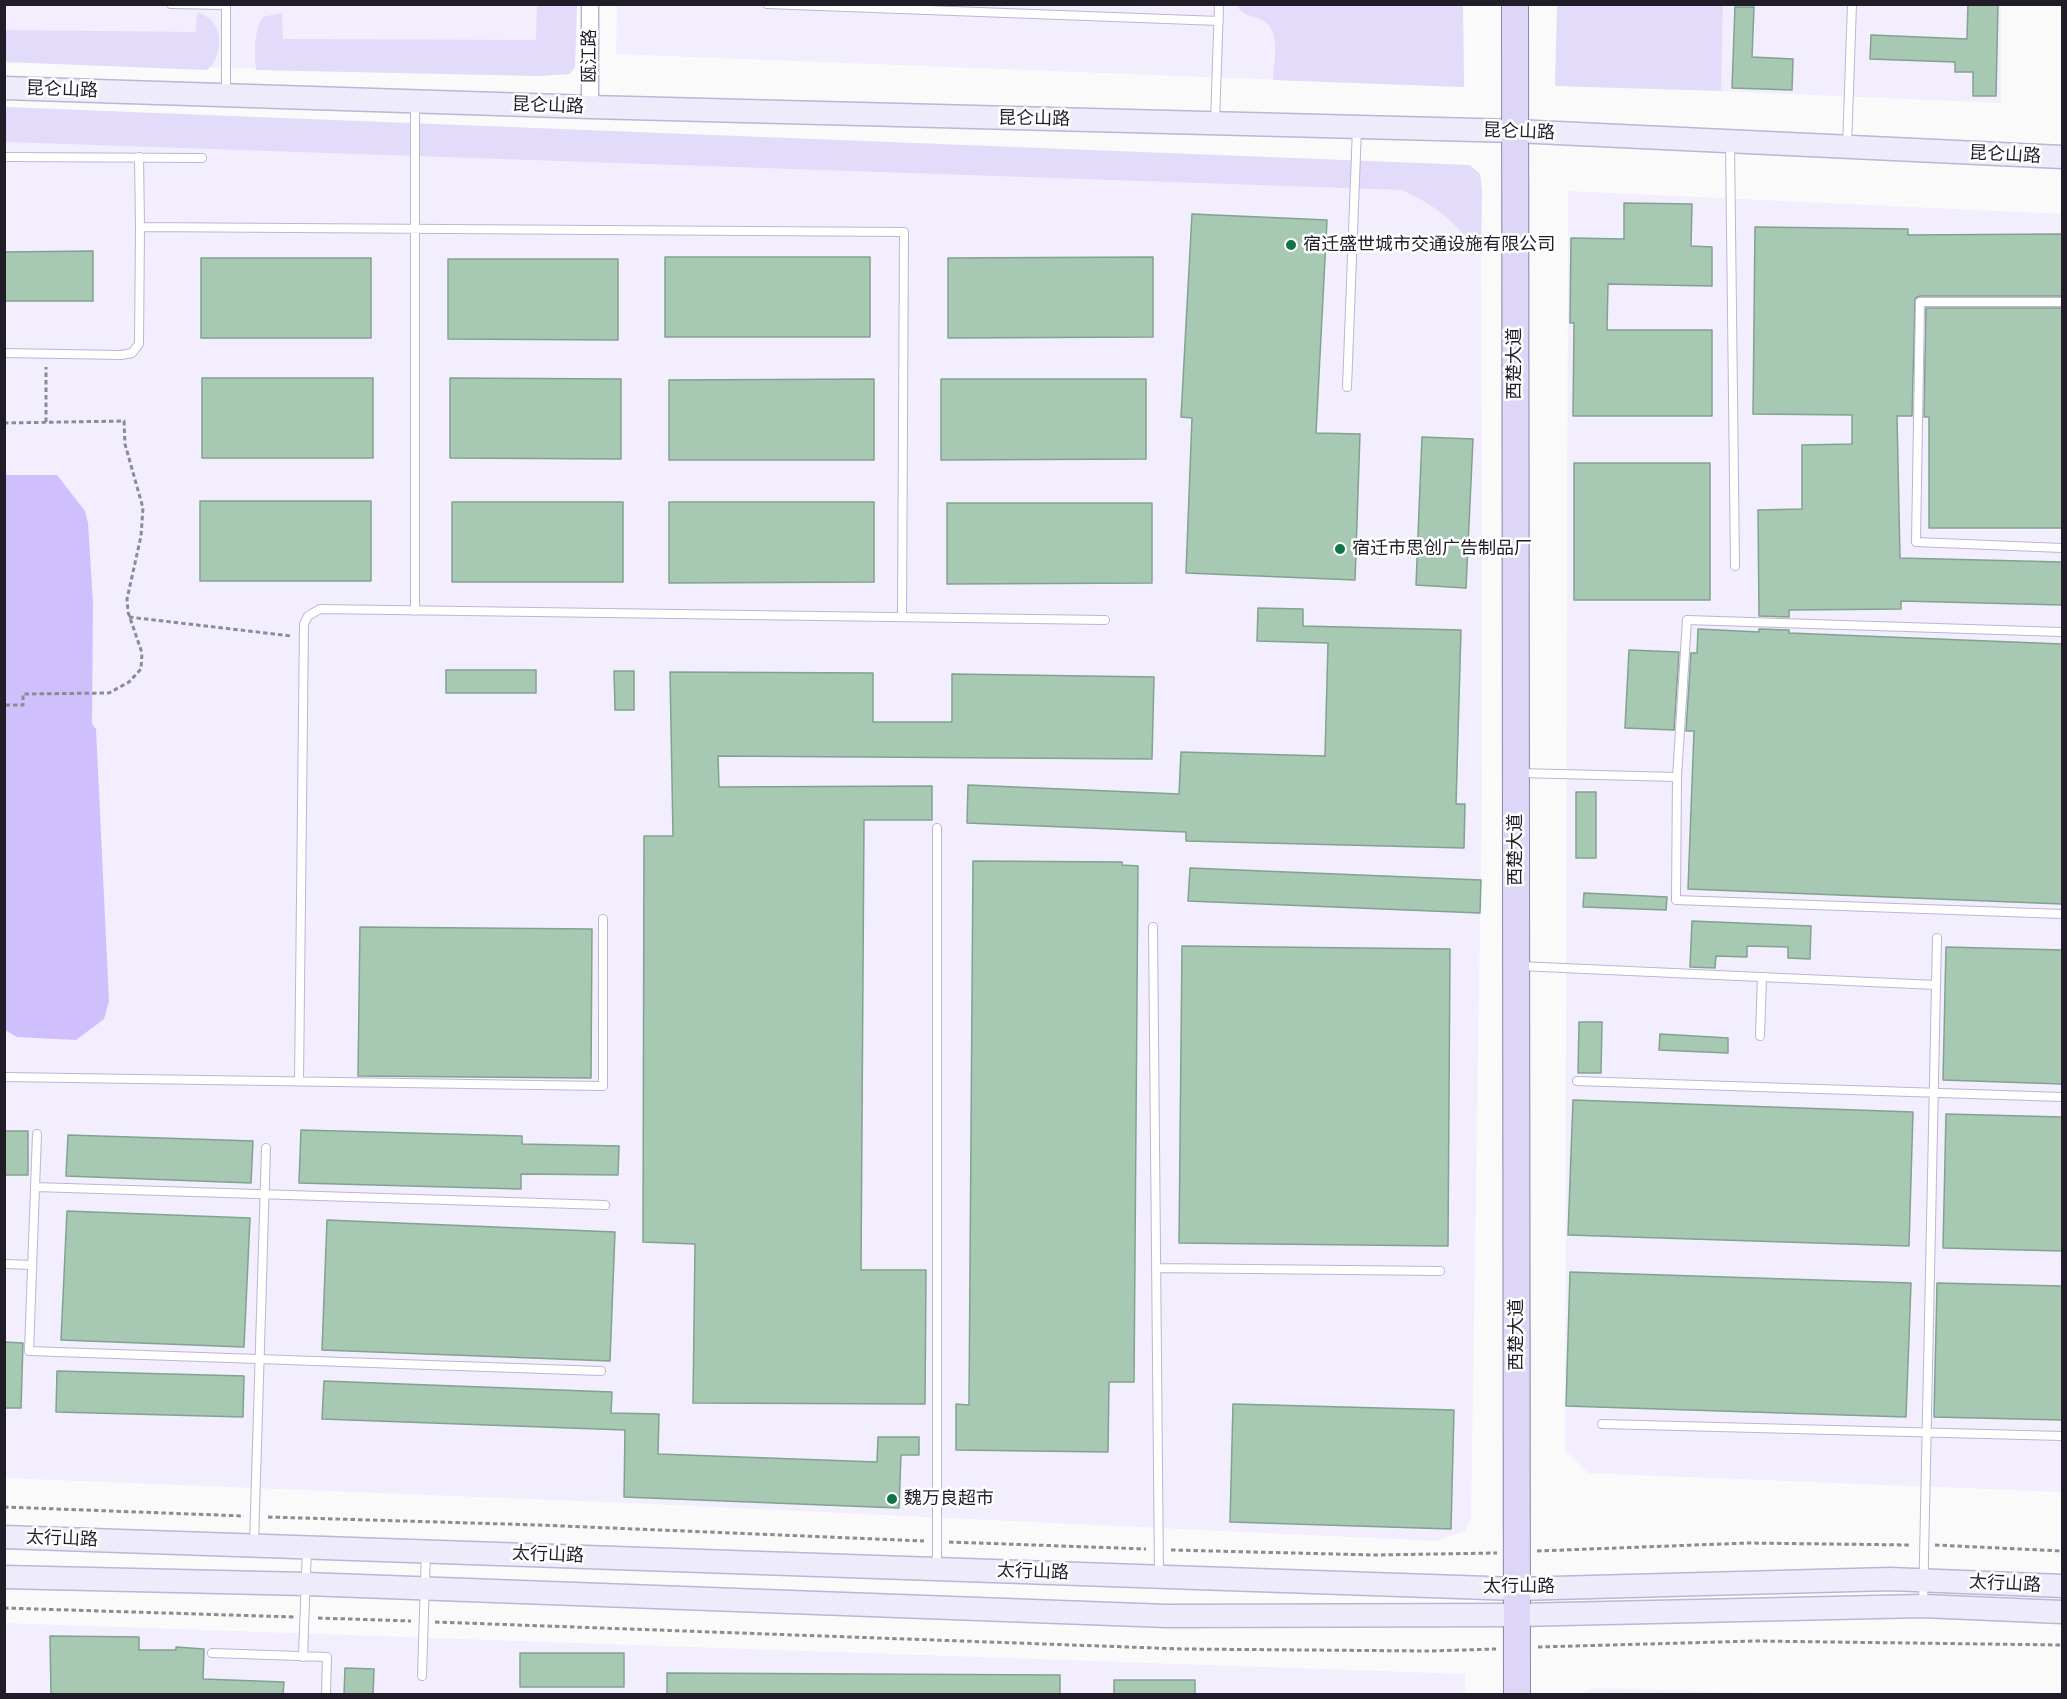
<!DOCTYPE html>
<html>
<head>
<meta charset="utf-8">
<style>
  body { margin:0 }
  #map { position:relative; width:2067px; height:1699px; overflow:hidden; background:#fafafa; font-family:"PT Serif",serif }
  canvas { display:block }
  .frame { position:absolute; inset:0; border:6px solid #201d29; pointer-events:none }
</style>
</head>
<body>
<div id="map">
<canvas width="2067" height="1699"></canvas>
<div class="frame"></div>
</div>
<script>
const ctx = document.querySelector('canvas').getContext('2d');
ctx.lineJoin = 'round';
function fill(path, color) { ctx.fillStyle = color; ctx.fill(path, 'evenodd'); }
function trace(path, color, width, dash) { ctx.strokeStyle = color; ctx.lineWidth = width; ctx.lineCap = dash ? 'butt' : 'round'; ctx.setLineDash(dash || []); ctx.stroke(path); }
function label(font, color, halo, rows, align = 'center') {
  ctx.font = font + ' "PT Serif","Noto Sans SC",serif'; ctx.lineWidth = 5; ctx.setLineDash([]); ctx.textBaseline = 'middle'; ctx.strokeStyle = halo; ctx.fillStyle = color; for (const [text, x, y, turn = 0] of rows) {
    ctx.save(); ctx.translate(x, y); ctx.rotate((+turn || 0) * Math.PI / 180); ctx.textAlign = isNaN(turn) ? turn : align; if (halo) ctx.strokeText(text, 0, 0); ctx.fillText(text, 0, 0); ctx.restore();
  }
}
fill(new Path2D(`
  M5,5H577L575,67L570,74L539,76L5,62Z
  M617,5H1463L1464,87L616,54Z
  M1723,5H2001V103L1721,91Z
  M5,142L1401,190L1428,201L1452,222L1481,255L1482,793L1471,1519L1465,1531L1436,1541L629,1503L5,1478Z
  M1568,191L2062,214V1492L1588,1473L1565,1450Z
  M4,1623L1465,1674V1694H5Z
  M1592,1688L1803,1694H1581Z`), '#f2eefe');
fill(new Path2D(`
  M537,5H577L575,67L570,74L539,76L256,70C255,50 253,34 263,17L282,13L283,39L536,40Z
  M1236,5H1463L1464,87L1273,80C1274,62 1282,27 1260,19C1249,15 1243,15 1236,5Z
  M1557,5H1723L1721,91L1555,86Z
  M197,12C201,14 207,16 210,19C224,32 221,59 207,70L5,62V30L196,32Z
  M5,107L1470,165L1480,174L1482,189L1481,255C1456,224 1438,205 1401,190L5,142Z`), '#e2dbfa');
fill(new Path2D(`
  M5,475H57L85,511L88,523L93,603L92,724L96,729L109,1001L104,1019L76,1040L17,1037L5,1030Z`), '#cfc0fd');
const building = new Path2D(`
  M1968,4H1998L1996,96H1973V72H1955V62L1870,59L1871,35L1967,39Z
  M1735,7H1754L1752,57L1793,59L1792,90L1732,88Z
  M1624,203L1692,204L1691,246L1712,247V286L1608,284L1607,330H1712V416H1573L1574,323H1570L1571,238L1624,239Z
  M1192,214L1327,220L1316,433L1360,434L1355,580L1186,573L1192,418L1181,417Z
  M1755,227L1908,229V235L2062,234V296H1920L1915,298L1912,416H1897L1900,558L2062,562V605L1901,601V609L1789,610V617L1759,616L1758,510L1802,509V445L1852,444V415L1753,414Z
  M93,251V301H4V252Z
  M665,257H870V337H665Z
  M1153,257V337L948,338V258Z
  M201,258H371V338H201Z
  M448,259H618V340L448,339Z
  M1926,308H2062V528H1929V417H1924Z
  M202,378H373V458H202Z
  M450,378L621,379V459L450,458Z
  M874,379V460H669V380Z
  M941,379H1146V459L941,460Z
  M1422,437L1473,439L1466,588L1416,585Z
  M1574,463H1710V600H1574Z
  M200,501H371V581H200Z
  M452,502H623V582H452Z
  M669,502H874V582L669,583Z
  M947,503H1152V583L947,584Z
  M1258,608L1303,609V626L1461,630L1456,804H1465L1464,848L1186,841V832L967,823L968,785L1179,794L1181,752L1325,756L1328,643L1257,641Z
  M1698,629L1759,632V629L1789,630V633L2062,644V904L1688,889L1694,731H1686L1691,653H1697Z
  M1629,650L1679,652L1674,730L1625,728Z
  M446,670H536V693H446Z
  M614,671H634V710H615Z
  M670,672L873,673V722H952V674L1154,677L1152,759L718,756L719,787L932,786V820H864L861,1270H926L925,1404L693,1403L695,1244L643,1242L644,836H673Z
  M1576,792H1596V858H1576Z
  M973,861L1122,862V865L1138,866L1134,1382H1109L1108,1452L956,1450V1404L969,1405Z
  M1190,868L1481,880L1480,913L1188,901Z
  M1584,893L1667,897L1666,910L1583,907Z
  M1692,921L1811,926L1810,959L1788,958V947L1747,946V957L1716,956L1715,968L1690,967Z
  M360,927L592,929L591,1078L358,1076Z
  M1182,946L1450,949L1448,1246L1179,1243Z
  M1946,947L2062,950V1084L1943,1080Z
  M1579,1022H1602L1601,1073H1578Z
  M1660,1034L1728,1038V1053L1659,1050Z
  M1573,1100L1913,1112L1909,1246L1568,1235Z
  M1946,1114L2062,1117V1251L1943,1248Z
  M301,1130L522,1136V1144L619,1146L618,1175L521,1174V1189L299,1183Z
  M4,1131H28V1175H4Z
  M68,1135L253,1141L251,1183L66,1176Z
  M67,1211L250,1218L244,1347L61,1340Z
  M327,1220L615,1232L610,1361L322,1350Z
  M1570,1272L1911,1283L1906,1417L1566,1406Z
  M1937,1283L2062,1286V1420L1934,1417Z
  M4,1342L23,1343L21,1408H4Z
  M57,1371L244,1376L243,1417L56,1412Z
  M324,1381L612,1392L611,1413L659,1414L658,1454L877,1462L878,1437H919V1455H901L899,1508L624,1497L625,1430L322,1419Z
  M1233,1404L1454,1410L1451,1529L1230,1522Z
  M50,1636L139,1637V1650H176V1647L204,1649L203,1679L284,1682L283,1695H51Z
  M520,1653H624V1687H520Z
  M345,1668L374,1669L373,1695H344Z
  M667,1673L1060,1675V1695H667Z
  M1114,1680H1195V1695H1114Z`);
fill(building, '#a7c9b4');
trace(building, '#81a28f', 1.5);
const lane = new Path2D(`
  M171,4L226,5
  M226,4V95
  M767,4L1219,21
  M415,102V611
  M1215,123L1219,4
  M1730,142L1735,566
  M1847,147L1852,4
  M4,157L202,158
  M139,157L140,227
  M2062,302H1920L1916,542L2062,548
  M4,353L121,355L132,353L139,344L140,227L904,232L902,617
  M1347,387L1357,128
  M2062,632L1687,620L1677,777L1676,900L2062,914
  M1519,773L1677,777
  M1153,927L1159,1576
  M1520,966L1936,985
  M1760,1036L1762,977
  M4,1077L603,1086V919
  M299,1081L304,624L308,616L320,609L1105,620
  M1577,1081L2062,1097
  M37,1134L29,1351L601,1371
  M35,1187L605,1205
  M4,1264L32,1265
  M1156,1268L1440,1271
  M1602,1424L2062,1436
  M254,1544L266,1148
  M937,1568V828
  M1923,1606L1937,938
  M212,1653L327,1657L326,1694
  M303,1657L307,1548
  M422,1676L426,1551`);
const street = new Path2D(`
  M590,107V4`);
const secondary = new Path2D(`
  M4,88L590,107L1515,131L2062,157
  M4,1537L1517,1589L1890,1579L2062,1586
  M4,1577L306,1584L1167,1616L1517,1615L1923,1606L2062,1612`);
const primary = new Path2D(`
  M1515,4L1517,1694`);
trace(lane, '#bdb5d5', 10);
trace(street, '#bdb5d5', 19);
trace(secondary, '#bdb5d5', 25);
trace(primary, '#8d84ac', 28);
trace(new Path2D(`
  M46,422V367
  M4,423L124,421L125,444L143,508L141,536L127,599L128,612L142,653L141,669L129,682L109,693L23,694V705H4
  M129,617L291,636
  M4,1507L244,1516
  M268,1517L539,1525L924,1541
  M949,1542L1146,1549
  M1935,1545L2062,1551
  M1171,1550L1375,1555L1497,1553
  M1537,1551L1748,1543L1911,1545
  M4,1608L294,1617
  M318,1618L411,1621
  M435,1622L1183,1649L1429,1651L1496,1649
  M1538,1647L1754,1641L2062,1645`), '#8c8b91', 3, [4.5, 3]);
trace(lane, '#fff', 8);
trace(street, '#fff', 16);
trace(secondary, '#eeebfb', 22);
trace(primary, '#ded6f7', 26);
for (const [x, y, r, color] of [
  [1291,245,6,"#11734a"],
  [1340,549,6,"#11734a"],
  [892,1499,6,"#11734a"]
]) { const dot = new Path2D(); dot.arc(x, y, r, 0, 2 * Math.PI); ctx.fillStyle = color; ctx.fill(dot); trace(dot, '#fff', 2); }
label('18px', '#201d29', '#fff', [
  ["瓯江路",590,56,-90],
  ["昆仑山路",62,90,2],
  ["昆仑山路",548,106,2],
  ["昆仑山路",1034,119,1],
  ["昆仑山路",1519,132,2],
  ["昆仑山路",2005,155,3],
  ["西楚大道",1515,364,-90],
  ["西楚大道",1516,850,-90],
  ["西楚大道",1517,1335,-90],
  ["太行山路",62,1539,2],
  ["太行山路",548,1555,2],
  ["太行山路",1033,1572,2],
  ["太行山路",2005,1584,3],
  ["太行山路",1519,1587]
]);
label('18px', '#201d29', '#fff', [
  ["宿迁盛世城市交通设施有限公司",1303,245],
  ["宿迁市思创广告制品厂",1352,549],
  ["魏万良超市",904,1499]
], 'left');
</script>
</body>
</html>
